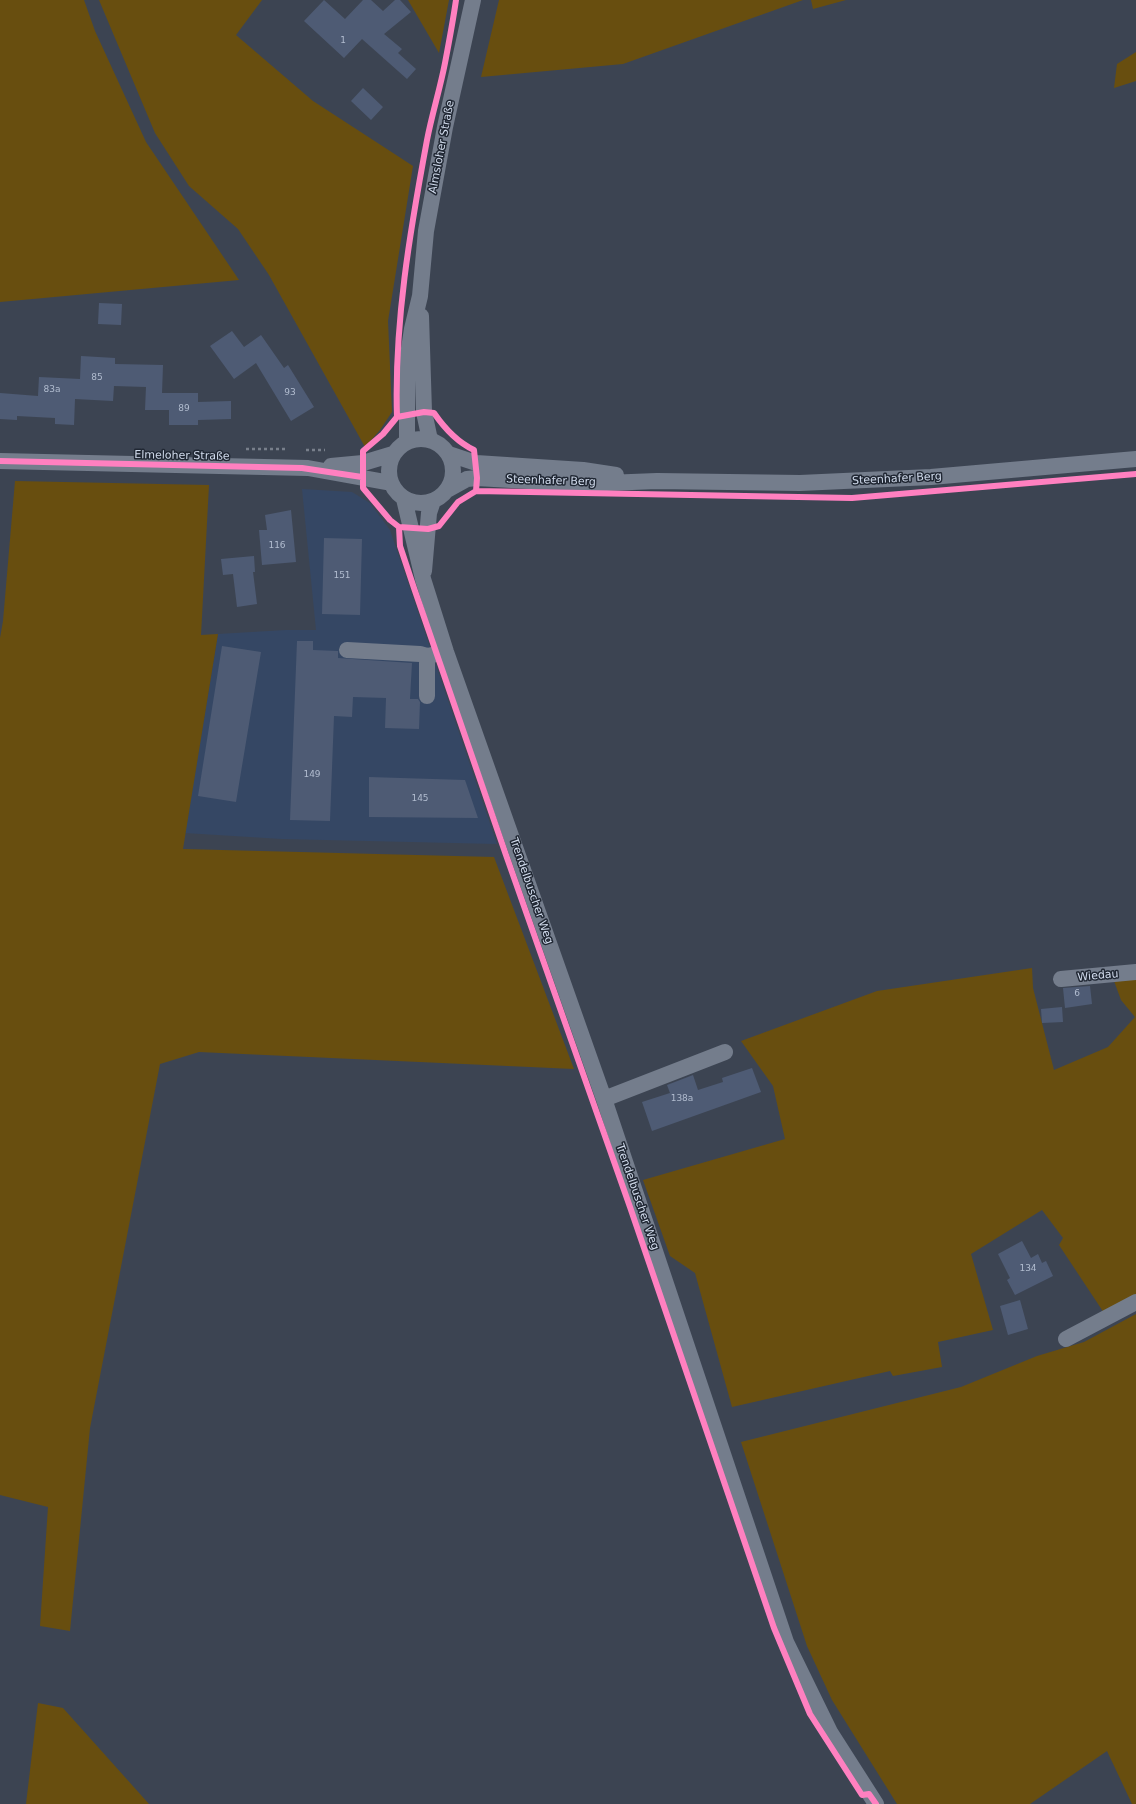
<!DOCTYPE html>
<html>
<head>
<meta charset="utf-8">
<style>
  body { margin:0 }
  canvas { display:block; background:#3c4452 }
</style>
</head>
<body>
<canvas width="1136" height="1804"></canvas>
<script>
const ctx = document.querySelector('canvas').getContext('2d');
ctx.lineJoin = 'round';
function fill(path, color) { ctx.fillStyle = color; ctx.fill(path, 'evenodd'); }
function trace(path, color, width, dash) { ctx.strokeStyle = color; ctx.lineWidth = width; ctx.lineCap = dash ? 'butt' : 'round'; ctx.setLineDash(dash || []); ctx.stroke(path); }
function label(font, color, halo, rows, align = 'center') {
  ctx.font = font + ' "DejaVu Sans",sans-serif'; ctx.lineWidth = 3; ctx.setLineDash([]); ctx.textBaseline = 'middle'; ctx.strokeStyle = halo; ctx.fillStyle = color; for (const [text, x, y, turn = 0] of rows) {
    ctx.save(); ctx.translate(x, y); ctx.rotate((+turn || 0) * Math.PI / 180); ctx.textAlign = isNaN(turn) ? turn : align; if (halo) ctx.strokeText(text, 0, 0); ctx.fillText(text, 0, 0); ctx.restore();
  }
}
fill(new Path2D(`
  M302,489L352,492L370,503L390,530L497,844L282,839L185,833L218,634L286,630H316Z`), '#354764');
fill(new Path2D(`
  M0,0H84L95,31L146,142L239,280L0,302Z
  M99,0H262L236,35L313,101L413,166L388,321L392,412L380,430L365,447L269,275L238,229L189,186L155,133Z
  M408,0H449L439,53Z
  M499,0H803L623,64L481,77Z
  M811,0H846L813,9Z
  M1136,52V81L1114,88L1117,64Z
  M15,481L209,485L201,635L218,634L183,849L494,857L574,1069L199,1052L160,1064L90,1428L70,1631L40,1626L48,1507L0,1495V638L3,621Z
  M1032,968L1033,988L1054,1070L1108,1047L1135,1017L1121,1000L1114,981L1136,979V1296L1104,1313L1059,1245L1063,1238L1042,1210L971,1254L993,1330L938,1342L942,1367L893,1376L890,1371L732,1407L695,1273L670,1256L643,1180L785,1139L773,1086L741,1041L877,991Z
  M1136,1314V1804H1132L1107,1751L1030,1804H897L832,1700L807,1646L741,1442L961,1387L1037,1356L1084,1342Z
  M38,1703L63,1708L149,1804H26Z`), '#684e0f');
fill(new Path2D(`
  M324,0L345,19L363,0H371L383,11L395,0H400L411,12L384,34L402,49L398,53L416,69L407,79L362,39L344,58L304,21Z
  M363,88L383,107L371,120L351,101Z
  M99,303L122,304L121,325L98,324Z
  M232,331L244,347L261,335L284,368L288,365L314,407L291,421L256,363L234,379L210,346Z
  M81,356L115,358V364L163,365L162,393H198V402L231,401V419L198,420V425H169V410H145L146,387L114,386L113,401L75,399L74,425L55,424V418L17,416V420L0,419V393L38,396L39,377L80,379Z
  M291,510L296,562L262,565L259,530H267L265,515Z
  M324,538L362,539L360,615L322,614Z
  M254,556L255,572H253L257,604L237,607L233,574L223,575L221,559Z
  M297,641H313V650L338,651V658L412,663L410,699H418L420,702L419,729L385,728L386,698L353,697L352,717L334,716L330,821L290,820Z
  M222,646L261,652L236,802L198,796Z
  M369,777L465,780L478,818L369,817Z
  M1090,986L1092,1004L1065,1008L1063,988Z
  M1062,1007L1063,1022L1042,1023L1041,1009Z
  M752,1068L761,1092L652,1131L642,1102L670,1093L667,1085L693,1075L698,1090L723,1082L722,1078Z
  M1022,1241L1031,1258L1038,1254L1042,1263L1046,1261L1053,1276L1015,1295L1007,1280L1010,1278L998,1254Z
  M1020,1300L1028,1329L1008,1335L1000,1306Z`), '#4e5b74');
trace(new Path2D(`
  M246,449H285
  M306,450H325`), '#787f8b', 2.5, [3, 3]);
trace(new Path2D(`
  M421,316L424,412L430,440
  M389 471a32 32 0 1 1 64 0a32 32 0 1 1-64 0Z
  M407,441V362L412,329L420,296L426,231L445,127L473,0
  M449,454L476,463L583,470L616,475
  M0,461L308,468L391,483
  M331,466L363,463L393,454
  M447,490L467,479L477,478L581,484L657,481L800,483L931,477L1136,459
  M404,499L423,579L446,652L604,1099L786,1642L830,1732L876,1804
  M424,571L429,513L433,501
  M347,650L420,654L427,656
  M427,696V656L437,654
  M1061,979L1136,972
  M604,1099L725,1052
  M1066,1339L1136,1302`), '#747d8c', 16);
trace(new Path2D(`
  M397,417C394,324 410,231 427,140C432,114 440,89 445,63C449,42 453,21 456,0
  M0,461L302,468L362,477
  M476,491L477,478L474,450C457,442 445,429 434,413L424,412L397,417L383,434L363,451V488L390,520L399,527L428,529L439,526L458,502L476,491L852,498L1136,474
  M399,527L400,546L414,588L506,855L630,1207L774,1628L810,1714L862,1795L869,1794L876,1804`), '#ff80c0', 6);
label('9px', '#b1bccf', null, [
  ["1",343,41],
  ["85",97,378],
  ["83a",52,390],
  ["93",290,393],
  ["89",184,409],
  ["116",277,546],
  ["151",342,576],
  ["149",312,775],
  ["145",420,799],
  ["6",1077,994],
  ["138a",682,1099],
  ["134",1028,1269]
]);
label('11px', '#d2dced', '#212834', [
  ["Almsloher Straße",442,147,-79],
  ["Elmeloher Straße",182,456,1],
  ["Steenhafer Berg",897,479,-3],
  ["Steenhafer Berg",551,481,2],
  ["Trendelbuscher Weg",531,891,71],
  ["Wiedau",1098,976,-5],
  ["Trendelbuscher Weg",637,1197,71]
]);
</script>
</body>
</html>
